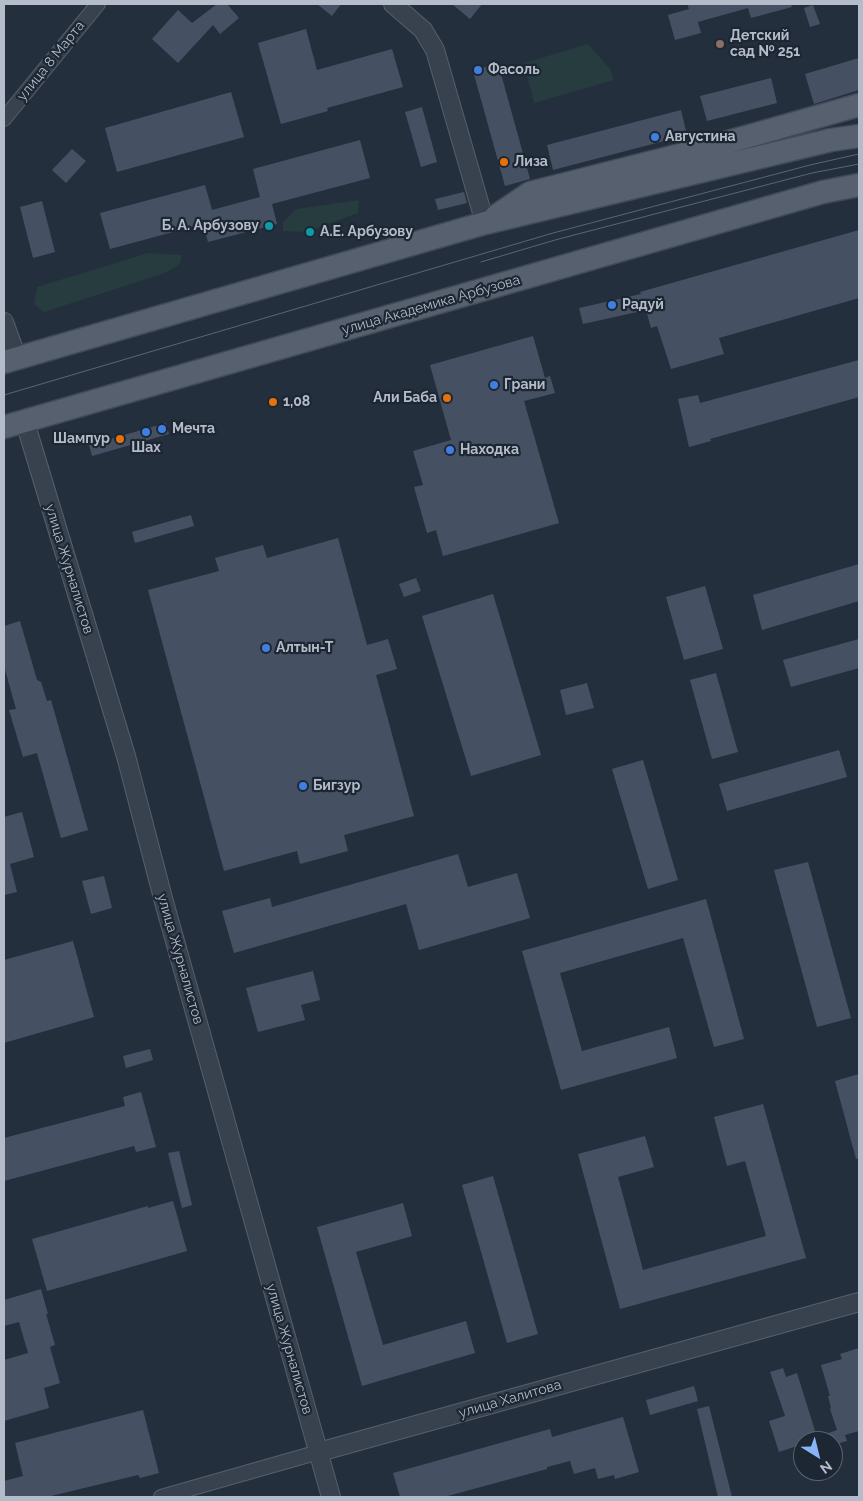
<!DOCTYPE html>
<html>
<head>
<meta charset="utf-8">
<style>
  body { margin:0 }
  #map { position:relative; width:863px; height:1501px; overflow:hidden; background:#242f3e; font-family:Raleway,sans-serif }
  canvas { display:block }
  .frame { position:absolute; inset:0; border:5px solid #b4bcc9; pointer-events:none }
  .north { position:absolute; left:793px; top:1431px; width:50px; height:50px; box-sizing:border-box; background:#1d2633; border:1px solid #59626f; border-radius:50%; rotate:144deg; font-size:14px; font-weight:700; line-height:20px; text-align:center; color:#b4bcc9 }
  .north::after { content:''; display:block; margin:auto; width:18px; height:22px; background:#8ab4f8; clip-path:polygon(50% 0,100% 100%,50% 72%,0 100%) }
</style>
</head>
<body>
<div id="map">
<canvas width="863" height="1501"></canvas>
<div class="frame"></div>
<div class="north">N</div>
</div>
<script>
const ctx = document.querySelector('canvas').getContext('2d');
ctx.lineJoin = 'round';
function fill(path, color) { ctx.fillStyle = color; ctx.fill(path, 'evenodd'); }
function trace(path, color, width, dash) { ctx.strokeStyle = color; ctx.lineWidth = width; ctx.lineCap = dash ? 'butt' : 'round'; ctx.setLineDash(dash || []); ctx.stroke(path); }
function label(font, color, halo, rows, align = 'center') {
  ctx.font = font + ' Raleway,sans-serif'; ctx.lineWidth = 4.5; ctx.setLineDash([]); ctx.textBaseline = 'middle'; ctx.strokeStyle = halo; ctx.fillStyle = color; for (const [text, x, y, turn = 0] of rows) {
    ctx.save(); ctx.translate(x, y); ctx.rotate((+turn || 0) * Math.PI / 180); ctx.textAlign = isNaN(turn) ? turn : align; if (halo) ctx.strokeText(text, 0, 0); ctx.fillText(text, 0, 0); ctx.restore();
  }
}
fill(new Path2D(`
  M588,44L610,69L614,80L534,103L524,63Z
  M359,200L358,213L306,232L283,231V222L296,209Z
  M148,253L182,255L180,264L165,273L44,312L34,304L37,287Z`), '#263c3f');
fill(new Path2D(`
  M217,4H227L239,18L220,34L213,25L178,63L152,39L178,10L192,23Z
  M317,4H341L332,16Z
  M452,4H482L470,19Z
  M687,4H791L792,7L751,18L748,8L698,22L701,33L675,40L668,15L689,9Z
  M813,5L820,24L810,27L804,8Z
  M306,29L317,70L392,49L403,87L327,108L328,111L281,124L258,43Z
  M859,58V90L814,104L805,74Z
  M498,63L530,179L505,186L473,71Z
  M771,78L777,103L707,121L700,96Z
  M231,92L244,137L117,172L105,128Z
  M422,107L437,162L421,167L405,112Z
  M681,110L687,135L553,170L547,145Z
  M360,140L370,178L272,204L277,224L208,242L203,224L110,249L100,213L205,185L212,210L260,197L253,169Z
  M72,149L86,161L66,183L52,170Z
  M464,192L467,203L438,210L435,199Z
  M42,201L55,252L33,258L20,207Z
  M859,230V298L719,338L724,354L671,369L657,326L651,328L646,310L583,324L579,308L641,294L640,292Z
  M533,336L545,378L550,376L555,393L524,401L559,523L443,556L436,530L427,533L414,487L423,485L413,451L451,440L430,365Z
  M859,360V397L710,439L711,441L689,447L678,399L698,395L700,403Z
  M166,423L169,434L92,456L89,445Z
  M191,515L194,526L135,543L132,532Z
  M338,538L367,645L388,639L397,669L376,675L414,816L344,835L348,851L300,864L297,851L224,871L148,590L219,571L215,558L240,551L263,545L267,558Z
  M859,564V601L762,630L753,595Z
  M416,578L421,591L404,597L399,584Z
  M705,586L723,649L684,660L666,597Z
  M493,594L541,755L471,776L422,616Z
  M20,621L37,680L41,682L47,701L51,700L88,830L61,838L37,753L23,757L9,710L16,709L4,666V626Z
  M859,639V668L791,687L783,660Z
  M716,673L738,752L712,759L690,680Z
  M587,683L594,708L566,715L560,690Z
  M839,750L847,777L727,811L719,784Z
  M643,760L678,880L648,889L612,769Z
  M22,812L34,857L10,864L17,892L4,895V817Z
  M458,854L468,887L517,873L530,918L419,950L406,904L234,953L222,911L270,898L272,907Z
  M808,862L851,1018L817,1027L774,870Z
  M104,876L112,908L91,914L82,881Z
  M706,899L744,1039L714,1047L683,938L560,973L582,1051L669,1027L677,1058L561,1090L522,951Z
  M73,941L94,1017L4,1043V960Z
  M313,971L320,1000L301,1005L305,1020L258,1032L246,988Z
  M150,1049L153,1060L126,1068L123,1056Z
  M859,1074V1158L856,1159L835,1081Z
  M141,1092L156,1147L136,1152L134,1146L4,1181V1138L125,1106L123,1097Z
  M763,1104L806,1258L620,1309L578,1154L645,1136L654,1167L618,1177L643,1270L766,1236L745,1161L727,1166L714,1117Z
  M179,1151L192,1205L182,1208L168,1153Z
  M493,1176L538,1334L507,1343L462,1185Z
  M173,1201L187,1251L47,1291L32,1239L148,1206V1208Z
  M403,1203L412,1236L356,1252L383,1345L466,1321L475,1353L362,1386L317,1227Z
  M41,1289L48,1314H46L55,1345L50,1347L60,1383L44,1388L49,1408L4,1421V1360L28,1353L19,1322L4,1326V1300Z
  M859,1348V1431L845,1435L847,1441L833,1445V1441H803V1444L779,1452L769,1421L785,1416L770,1372L783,1368L786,1377L797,1373L817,1437L837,1430L830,1409L831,1408L828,1396H830L821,1365L842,1359L840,1354Z
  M694,1386L698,1401L650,1415L646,1400Z
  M709,1406L732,1497H718L697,1409Z
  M143,1410L159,1473L140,1478L138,1475L47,1497H4V1481L23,1476L15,1443Z
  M623,1417L639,1472L615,1479L614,1475L598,1479L595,1468L574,1474L570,1461L547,1467V1469L444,1497H400L393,1473L550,1429L552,1437Z`), '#455162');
const minor = new Path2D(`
  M4,119L98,4
  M161,1497L319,1452`);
const tertiary = new Path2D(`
  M393,4L423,30L435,50L485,223
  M4,322L17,358
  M25,422L126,756L164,902L331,1497
  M319,1452L859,1302`);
const primary = new Path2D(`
  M496,216L530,193L700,150L859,105
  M4,362L485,223L831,140L859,136
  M4,427L823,192L859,185`);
trace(minor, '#565f6c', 16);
trace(tertiary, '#565f6c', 20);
trace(primary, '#414a57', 25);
trace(minor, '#38414e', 14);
trace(tertiary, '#38414e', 18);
trace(primary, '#56606e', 22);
trace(new Path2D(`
  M481,262L555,240L812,173L859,164
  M4,395L553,233L810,165L859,154`), '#5a6575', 1);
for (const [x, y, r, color] of [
  [720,44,5,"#8d6e63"],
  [478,70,5,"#3f7fe0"],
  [655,137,5,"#3f7fe0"],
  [504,162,5,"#e8710a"],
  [269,226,5,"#0f9aa8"],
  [310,232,5,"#0f9aa8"],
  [612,305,5,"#3f7fe0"],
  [494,385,5,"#3f7fe0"],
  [447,398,5,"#e8710a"],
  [273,402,5,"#e8710a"],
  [162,429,5,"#3f7fe0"],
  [146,432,5,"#3f7fe0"],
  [120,439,5,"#e8710a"],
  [450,450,5,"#3f7fe0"],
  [266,648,5,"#3f7fe0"],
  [303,786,5,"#3f7fe0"]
]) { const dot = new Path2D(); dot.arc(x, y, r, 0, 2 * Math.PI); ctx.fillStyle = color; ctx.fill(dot); trace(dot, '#1d2633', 2); }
label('bold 14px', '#b4bcc9', '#1d2633', [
  ["Детский",730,36],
  ["сад № 251",730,52],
  ["Фасоль",488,70],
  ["Августина",665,137],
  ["Лиза",514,162],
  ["Б. А. Арбузову",259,226,"right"],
  ["А.Е. Арбузову",320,232],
  ["Радуй",622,305],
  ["Грани",504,385],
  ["Али Баба",437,398,"right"],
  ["1,08",283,402],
  ["Мечта",172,429],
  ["Шампур",110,439,"right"],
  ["Шах",146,448,"center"],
  ["Находка",460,450],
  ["Алтын-Т",276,648],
  ["Бигзур",313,786]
], 'left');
label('14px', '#b4bcc9', '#1d2633', [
  ["улица 8 Марта",51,61,-51],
  ["улица Академика Арбузова",431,305,-16],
  ["улица Журналистов",69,569,73],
  ["улица Журналистов",180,959,74],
  ["улица Журналистов",289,1349,74],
  ["улица Халитова",510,1399,-16]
]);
</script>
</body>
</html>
